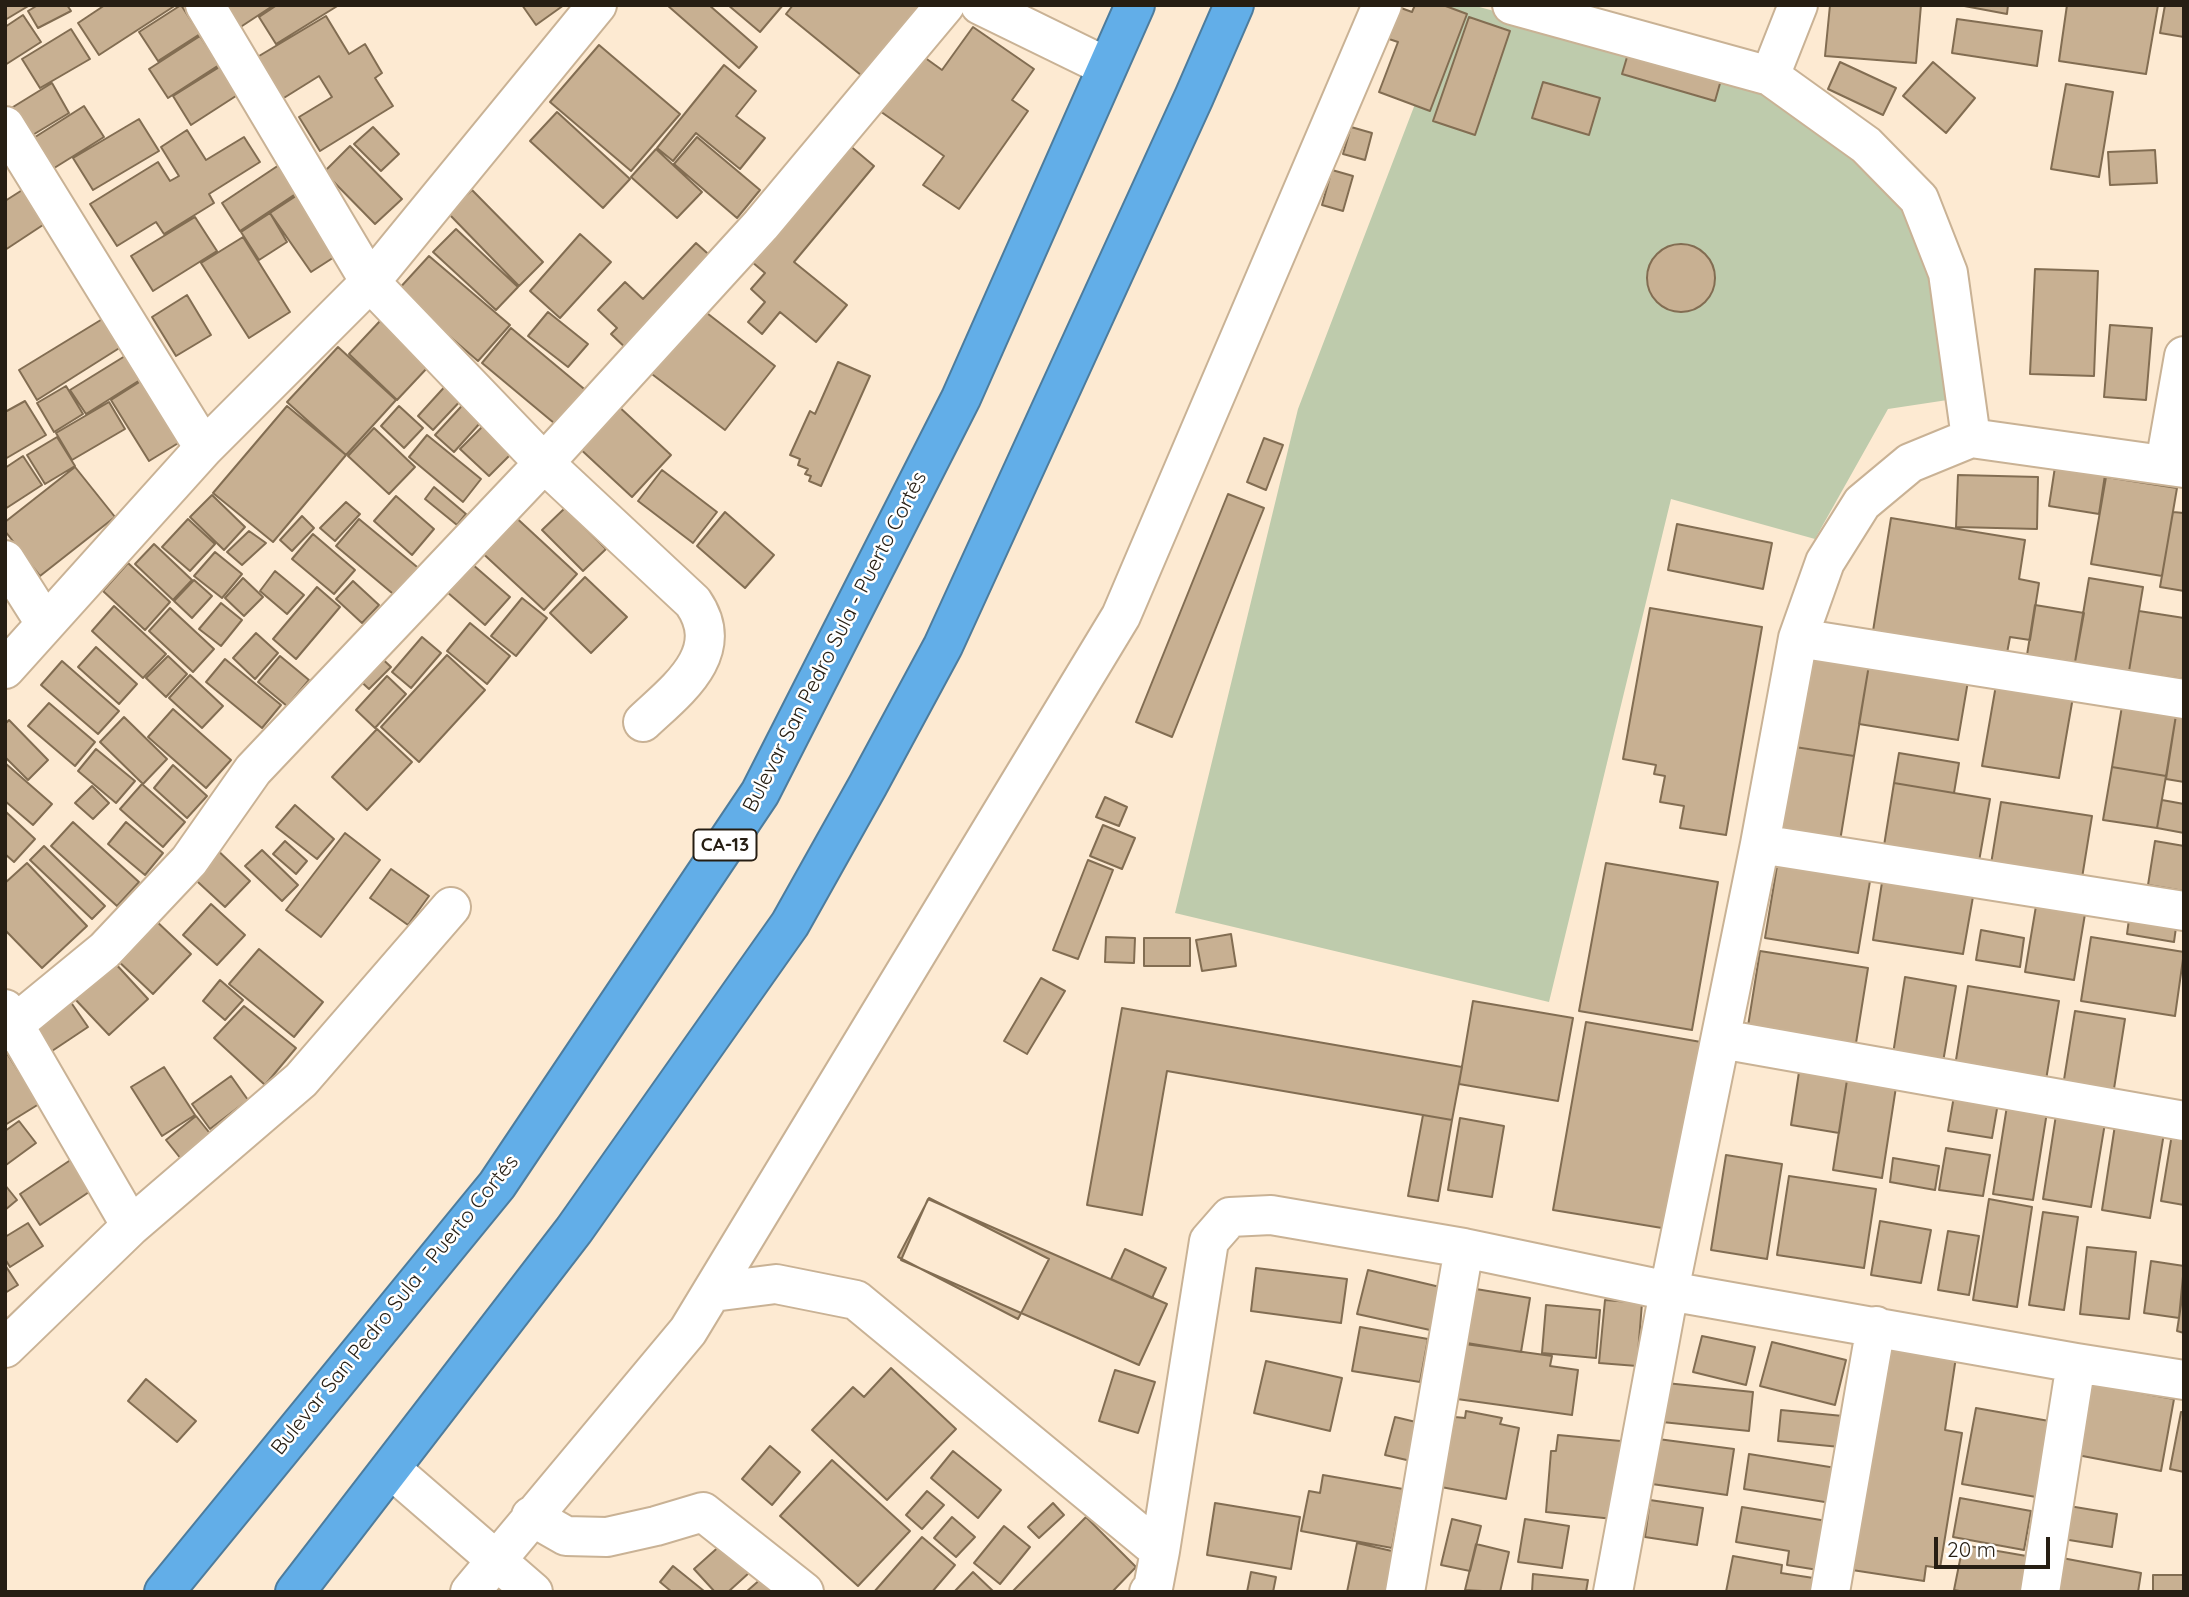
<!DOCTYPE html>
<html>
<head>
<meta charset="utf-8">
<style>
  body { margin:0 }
  #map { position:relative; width:2189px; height:1597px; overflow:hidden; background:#fdead2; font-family:Quicksand,sans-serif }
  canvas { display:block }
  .frame { position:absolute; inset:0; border:7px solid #261e13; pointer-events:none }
  .scale { position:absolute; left:1934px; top:1537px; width:116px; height:32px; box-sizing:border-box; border:4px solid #261e13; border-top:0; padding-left:9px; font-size:21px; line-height:24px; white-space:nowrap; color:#261e13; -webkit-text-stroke:5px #fff; paint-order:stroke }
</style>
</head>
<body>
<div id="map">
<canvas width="2189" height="1597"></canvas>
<div class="frame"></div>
<div class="scale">20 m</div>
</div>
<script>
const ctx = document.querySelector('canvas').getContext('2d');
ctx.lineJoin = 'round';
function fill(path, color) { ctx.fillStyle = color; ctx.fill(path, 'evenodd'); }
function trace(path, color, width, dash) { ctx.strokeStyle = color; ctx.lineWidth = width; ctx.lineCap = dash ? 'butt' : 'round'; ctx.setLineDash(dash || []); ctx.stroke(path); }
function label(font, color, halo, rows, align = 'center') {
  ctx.font = font + ' Quicksand,sans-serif'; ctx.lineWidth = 5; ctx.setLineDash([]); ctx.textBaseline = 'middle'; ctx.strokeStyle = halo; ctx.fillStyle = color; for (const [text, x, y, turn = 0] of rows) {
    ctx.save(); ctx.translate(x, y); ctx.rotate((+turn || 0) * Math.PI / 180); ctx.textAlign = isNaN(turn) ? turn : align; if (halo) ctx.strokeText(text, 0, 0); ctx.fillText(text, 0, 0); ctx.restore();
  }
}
fill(new Path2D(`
  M1453,5H1472L1744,79L1820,125L1906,202L1938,273L1954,399L1888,409L1815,539L1671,499L1549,1002L1175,913L1298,409Z`), '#becbac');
const building = new Path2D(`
  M5,5H30L5,20Z
  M38,5H67L71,11L38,28L28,11Z
  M105,5H176L99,55L78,23Z
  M181,5L200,34L158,61L139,32Z
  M225,5H274L239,28Z
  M277,5H339L276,44L259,17Z
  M522,5H564L536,25Z
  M667,5H709L757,47L739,68Z
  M728,5H783L760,32Z
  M793,5H920L926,10L867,80L786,14Z
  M1415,5H1443L1467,14L1430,111L1379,92L1398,42L1389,39L1401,8L1412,12Z
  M1830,5H1921L1916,63L1825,56Z
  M1959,5H2008L2007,14Z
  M2067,5H2158L2146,74L2059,61Z
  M2165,5H2184V37L2160,33Z
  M23,15L41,42L5,65V27Z
  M326,16L349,54L365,44L382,73L375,78L393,106L320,151L299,117L332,97L319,76L279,101L254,59Z
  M1469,17L1510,31L1475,135L1433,121Z
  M1957,19L2042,31L2037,66L1952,53Z
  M973,27L1034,69L1012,100L1028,111L959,209L923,185L944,156L877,109L917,52L942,70Z
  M71,29L90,59L40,88L22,59Z
  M200,36L219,65L168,98L149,69Z
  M599,45L680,114L631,171L550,102Z
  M1630,47L1723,73L1715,101L1622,74Z
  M1840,62L1896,88L1883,115L1828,89Z
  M1933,62L1975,98L1946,133L1903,96Z
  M724,65L756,91L736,116L765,138L740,169L696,133L673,161L657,148Z
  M221,66L239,94L191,125L173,96Z
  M1543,82L1600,98L1589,135L1532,118Z
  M52,83L69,113L31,136L13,107Z
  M2066,84L2113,92L2099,177L2051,169Z
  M84,106L104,137L51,170L32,139Z
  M557,112L630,179L603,208L530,141Z
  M139,119L159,151L93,190L73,158Z
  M373,127L399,154L381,171L354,144Z
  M1351,127L1372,133L1365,160L1343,154Z
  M187,130L206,160L244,137L260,162L209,194L214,203L164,234L156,222L117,246L90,204L158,162L170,181L179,176L161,147Z
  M697,137L760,190L737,218L674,164Z
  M842,139L874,166L794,262L847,305L816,342L780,312L762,334L748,322L765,302L751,289L765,273L745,256Z
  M350,146L402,199L375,224L324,172Z
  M656,149L702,192L677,218L631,177Z
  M2155,150L2157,183L2110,185L2108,152Z
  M279,165L297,193L240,231L222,203Z
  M1332,170L1353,176L1343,211L1322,205Z
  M27,187L49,221L5,250V201Z
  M472,190L543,262L519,286L448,213Z
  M299,194L339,254L311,272L270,213Z
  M270,213L287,242L259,260L241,232Z
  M195,217L217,251L153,291L131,256Z
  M456,229L518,287L496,310L433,252Z
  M580,234L611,262L560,318L530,291Z
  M243,237L290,312L249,338L201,263Z
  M696,243L716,261L630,352L611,334L617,328L598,310L625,282L643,299Z
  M1647 278a34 34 0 1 1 68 0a34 34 0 1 1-68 0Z
  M429,256L510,325L478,361L397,291Z
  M2035,269L2098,271L2094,376L2030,374Z
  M187,295L211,335L176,356L152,317Z
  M694,303L775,366L725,430L644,368Z
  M548,312L588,344L568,367L528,336Z
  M104,318L121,347L37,400L19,370Z
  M380,321L428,367L397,400L349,354Z
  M2110,325L2152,328L2146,400L2104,397Z
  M511,328L589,393L560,428L482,363Z
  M338,347L396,400L346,455L287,402Z
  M125,356L140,380L86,414L70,390Z
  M838,362L870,376L821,486L809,481L811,476L805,474L808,469L798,465L800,459L790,455L810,411L815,414Z
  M141,381L180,442L149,461L111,400Z
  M449,382L465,396L433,430L418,416Z
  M66,386L83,414L54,432L37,403Z
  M470,397L489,413L454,452L435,435Z
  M25,401L46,435L5,459V412Z
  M109,402L125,429L72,460L56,433Z
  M616,404L671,455L632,497L576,445Z
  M287,406L346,455L273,542L213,493Z
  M399,406L423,428L404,448L381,426Z
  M491,418L519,446L489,476L460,449Z
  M374,428L415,467L389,494L348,456Z
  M427,435L481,479L463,502L409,457Z
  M57,437L75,466L45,484L27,455Z
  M1264,438L1283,445L1266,490L1247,482Z
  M23,456L42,485L5,509V468Z
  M75,467L115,517L40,576L5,531V522Z
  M2055,467L2105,475L2099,514L2049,506Z
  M662,470L717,512L693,543L638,501Z
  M1958,475L2038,477L2037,529L1956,527Z
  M2106,477L2177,488L2162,576L2091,564Z
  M434,487L466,514L457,525L425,499Z
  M1228,494L1264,508L1172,737L1136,722Z
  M212,495L245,527L224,550L190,517Z
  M396,496L434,529L412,555L374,521Z
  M346,502L360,514L335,541L320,528Z
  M565,508L606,549L583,571L542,530Z
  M510,512L577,574L544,610L477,548Z
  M725,512L774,555L745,588L697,546Z
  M2173,512L2184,513V591L2160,587Z
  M302,516L314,528L292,551L280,540Z
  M1891,518L2025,540L2019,579L2039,583L2030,640L2010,637L2007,653L1873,631Z
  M188,519L215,544L190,571L162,547Z
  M359,519L422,571L398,598L336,546Z
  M1677,524L1772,543L1763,589L1668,570Z
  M249,531L266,543L242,565L227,552Z
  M313,534L355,570L334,594L292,559Z
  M154,544L192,580L173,600L135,564Z
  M215,552L242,574L222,598L194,576Z
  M128,563L170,602L145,630L103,591Z
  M472,564L510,597L485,625L447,592Z
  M275,571L304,595L287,614L260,591Z
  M585,577L627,617L591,653L550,613Z
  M243,578L263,597L244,616L225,598Z
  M2089,578L2143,587L2129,671L2075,662Z
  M194,580L212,596L192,618L174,601Z
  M353,581L379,605L362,623L336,599Z
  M317,587L340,607L296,659L273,639Z
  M522,598L547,618L516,656L491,636Z
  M221,603L242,620L221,646L199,629Z
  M2035,605L2084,613L2075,662L2027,655Z
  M114,606L166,654L143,678L92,631Z
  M170,608L214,649L193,672L149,631Z
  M1650,608L1762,627L1726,835L1680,828L1684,806L1660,802L1665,776L1654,774L1656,765L1623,759Z
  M2139,611L2184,618V679L2129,671Z
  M470,623L510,656L487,684L447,651Z
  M256,633L278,653L255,679L233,658Z
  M422,637L441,653L411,688L392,672Z
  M96,647L137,684L119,704L78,667Z
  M376,653L391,667L369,689L354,675Z
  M447,655L485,690L419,762L381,727Z
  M168,656L187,674L166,697L146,678Z
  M280,656L309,680L287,706L258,682Z
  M1810,656L1869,665L1854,756L1795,747Z
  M225,659L281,705L262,728L206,682Z
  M62,661L119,711L98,734L41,685Z
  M1869,665L1968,681L1958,740L1859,724Z
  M190,675L223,706L202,728L169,698Z
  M387,676L406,694L375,728L356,710Z
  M1996,685L2073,697L2059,778L1982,766Z
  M2123,700L2177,709L2166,776L2112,767Z
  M49,703L95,742L75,766L28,726Z
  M173,709L231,760L206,788L148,737Z
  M2177,709L2184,710V782L2166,779Z
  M124,717L167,759L143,784L100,742Z
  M9,720L48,760L28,780L5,757V724Z
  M377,729L412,762L367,810L332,777Z
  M1795,747L1854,756L1840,841L1781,831Z
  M96,749L135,781L116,803L78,771Z
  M1899,753L1959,763L1954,793L1894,783Z
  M5,763L52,804L33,825L5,801Z
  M173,765L207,796L187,818L154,788Z
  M2112,767L2166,776L2157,828L2103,820Z
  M1894,783L1990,799L1978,867L1883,852Z
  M142,784L185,822L163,847L120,809Z
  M92,786L109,803L93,819L75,803Z
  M1105,797L1127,807L1119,826L1096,817Z
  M2162,800L2184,804V833L2157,828Z
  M2001,802L2092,816L2082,878L1991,864Z
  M295,805L334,839L317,859L276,827Z
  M5,811L35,839L14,862L5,854Z
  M73,822L139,882L117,906L51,846Z
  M126,822L163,853L145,875L108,844Z
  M1103,825L1135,838L1122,869L1090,856Z
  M345,833L380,860L321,937L286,910Z
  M285,841L307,861L296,874L273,854Z
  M2155,841L2184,846V891L2148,885Z
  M212,845L250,881L225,907L187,872Z
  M44,846L105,906L92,919L30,860Z
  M262,850L298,885L282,901L245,866Z
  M1088,860L1113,870L1078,959L1053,950Z
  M1778,860L1871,875L1858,953L1765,938Z
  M27,863L87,926L42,968L5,930V883Z
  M1606,863L1718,882L1692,1030L1579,1011Z
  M391,869L429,896L408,925L370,898Z
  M1883,876L1974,891L1963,954L1873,940Z
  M2037,900L2086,908L2074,980L2025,972Z
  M211,904L245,935L217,965L183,935Z
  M2130,912L2177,920L2174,942L2127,934Z
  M154,919L191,954L153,994L116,959Z
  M1981,930L2024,938L2020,967L1976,960Z
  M1231,934L1236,966L1202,971L1196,940Z
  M1106,937L1135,938L1134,963L1105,962Z
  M2091,937L2184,952L2175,1016L2081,1001Z
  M1144,938H1190V966H1144Z
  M259,949L323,1002L294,1037L229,984Z
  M1760,951L1868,968L1856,1043L1748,1026Z
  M113,961L148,999L109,1035L74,998Z
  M1905,977L1956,986L1943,1062L1893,1054Z
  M1041,978L1065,991L1027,1054L1004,1041Z
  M220,980L243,1000L225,1020L203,1001Z
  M1968,986L2059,1001L2046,1080L1955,1066Z
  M70,1001L88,1027L49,1053L31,1027Z
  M1473,1001L1573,1018L1558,1101L1459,1084Z
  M244,1006L296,1048L265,1085L214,1038Z
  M1122,1008L1462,1067L1452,1120L1167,1071L1142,1215L1087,1205Z
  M2075,1011L2125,1019L2113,1095L2063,1086Z
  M1586,1022L1701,1042L1668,1229L1553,1210Z
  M5,1050L39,1104L5,1125Z
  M164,1067L195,1115L162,1136L131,1087Z
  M1799,1072L1847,1080L1839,1133L1791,1125Z
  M231,1076L248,1100L210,1129L192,1104Z
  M1847,1080L1896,1087L1882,1178L1833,1170Z
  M1954,1096L1998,1103L1992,1138L1948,1131Z
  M2007,1106L2047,1112L2033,1200L1993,1194Z
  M1423,1115L1452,1120L1438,1201L1408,1196Z
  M2056,1115L2105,1123L2091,1207L2043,1199Z
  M196,1116L212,1136L181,1159L166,1140Z
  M1460,1118L1504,1126L1492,1197L1448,1190Z
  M19,1121L36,1143L6,1165L5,1131Z
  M2115,1125L2164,1133L2150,1218L2102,1210Z
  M2172,1134L2184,1136V1205L2161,1201Z
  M1946,1148L1990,1155L1983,1196L1939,1190Z
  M1726,1155L1782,1164L1767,1259L1711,1250Z
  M1893,1158L1939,1166L1935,1190L1890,1182Z
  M72,1159L92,1190L40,1225L20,1194Z
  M1789,1176L1876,1189L1864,1268L1777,1255Z
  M5,1185L17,1200L5,1210Z
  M929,1198L1049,1259L1018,1319L898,1257Z
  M928,1199L1167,1304L1139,1365L901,1260Z
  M1989,1199L2032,1207L2017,1307L1973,1300Z
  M2043,1212L2078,1217L2064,1310L2029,1305Z
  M1880,1221L1931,1230L1921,1283L1871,1275Z
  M28,1223L43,1246L10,1267L5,1259V1237Z
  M1948,1231L1979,1236L1969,1295L1938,1290Z
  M2087,1247L2136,1252L2129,1319L2080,1314Z
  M1125,1249L1166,1268L1152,1298L1111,1279Z
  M2151,1261L2184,1266L2179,1318L2144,1313Z
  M5,1265L18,1285L5,1293Z
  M1256,1268L1347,1279L1341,1323L1251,1311Z
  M1368,1270L1440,1287L1430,1330L1357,1314Z
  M2184,1285V1333L2177,1331Z
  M1476,1289L1530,1298L1521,1352L1467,1343Z
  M1605,1300L1642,1303L1637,1366L1599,1363Z
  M1546,1305L1600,1310L1596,1358L1542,1353Z
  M1360,1327L1428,1339L1420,1382L1352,1371Z
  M1702,1336L1755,1347L1746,1385L1693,1372Z
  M1772,1342L1846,1360L1835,1405L1760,1386Z
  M1465,1344L1552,1356L1550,1366L1578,1370L1572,1415L1457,1399Z
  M1888,1346L1956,1357L1945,1430L1962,1433L1940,1568L1926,1566L1924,1581L1852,1570Z
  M1266,1361L1342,1378L1330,1431L1254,1413Z
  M891,1368L956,1429L887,1500L812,1430L853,1387L864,1397Z
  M1115,1370L1155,1382L1138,1433L1099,1421Z
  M146,1379L196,1421L177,1442L128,1401Z
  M1666,1383L1753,1392L1749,1431L1662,1422Z
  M2085,1383L2174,1399L2161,1471L2072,1454Z
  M1976,1408L2049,1421L2036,1497L1962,1484Z
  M1781,1410L1843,1416L1840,1447L1778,1441Z
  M1466,1411L1502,1418L1500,1424L1519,1428L1506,1499L1441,1487L1455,1417L1465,1418Z
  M2181,1412H2184V1472L2170,1469Z
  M1395,1417L1420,1423L1411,1461L1385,1455Z
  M1558,1435L1631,1442L1623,1520L1546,1512L1551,1451H1556Z
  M1658,1439L1734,1449L1727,1495L1652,1484Z
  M770,1446L800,1472L772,1505L742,1479Z
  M953,1451L1001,1490L978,1518L931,1478Z
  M1749,1454L1836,1468L1831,1503L1744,1489Z
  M832,1460L910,1531L858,1586L780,1516Z
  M1323,1475L1403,1489L1392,1548L1301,1531L1309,1491L1320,1493Z
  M927,1491L944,1505L922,1529L906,1515Z
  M1960,1498L2031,1511L2024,1550L1953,1537Z
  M1650,1500L1703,1508L1697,1545L1645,1537Z
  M1053,1503L1064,1515L1039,1538L1028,1527Z
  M1215,1503L1300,1517L1291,1569L1207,1555Z
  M2069,1506L2117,1514L2112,1547L2063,1539Z
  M1742,1507L1827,1521L1818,1570L1787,1565L1789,1551L1736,1542Z
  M952,1517L975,1537L956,1557L934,1538Z
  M1086,1517L1136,1567L1112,1592H1012Z
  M1452,1519L1481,1526L1470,1571L1441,1565Z
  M1525,1519L1569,1526L1562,1568L1518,1562Z
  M1004,1526L1030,1547L1000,1584L974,1563Z
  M922,1537L955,1565L932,1592H874Z
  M723,1543L750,1572L728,1592H715L694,1569Z
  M1357,1543L1405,1554L1397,1592H1347Z
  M1476,1544L1509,1552L1500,1592L1465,1590Z
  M1963,1545L2038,1558L2031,1592H1965L1954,1590Z
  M1733,1556L1782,1565L1781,1573L1820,1579L1818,1592H1726Z
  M2057,1557L2141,1573L2138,1592H2050Z
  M673,1566L704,1591L703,1592H672L660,1582Z
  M771,1570L790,1592H746Z
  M973,1572L994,1592H954Z
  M1251,1572L1276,1577L1273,1592H1247Z
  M1533,1574L1588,1580L1586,1592H1532Z
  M2153,1575H2184V1592H2153Z`);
fill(building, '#c8b092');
trace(building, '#826d52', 2);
const minor = new Path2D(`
  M205,5L370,282L544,463L693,602C728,653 677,690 643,722
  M980,5L1107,67
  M1512,5L1770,76L1866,145L1919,199L1948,273L1971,438
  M1770,76L1798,5
  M5,126L204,448
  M2165,464L2184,356
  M5,560L45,623
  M1798,638L2184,699
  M5,669L204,448L370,282L597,5
  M1760,844L2184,911
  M5,1009L131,1226
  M5,1032L105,950L189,861L253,770L544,463L761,225L945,5
  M1721,1039L2184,1121
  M713,1292L776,1284L856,1300L1160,1551
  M5,1348L131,1226L301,1080L451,907
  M391,1469L533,1592
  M531,1516L566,1536L607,1537L656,1526L703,1512L804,1592
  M470,1592L688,1331L1121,616L1382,5
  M1149,1592L1153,1588L1160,1551L1209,1241L1230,1217L1271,1215L1464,1248L1669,1291L2076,1363L2184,1380
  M1405,1592L1464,1248
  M1613,1592L1669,1291L1760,844L1798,638L1825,562L1862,503L1910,463L1971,438L2184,468
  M1830,1592L1876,1326
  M2040,1592L2076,1363`);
const highway = new Path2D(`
  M164,1592L497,1185L760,793L961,398L1135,5
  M295,1592L574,1230L790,924L868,785L943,646L1194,97L1234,5`);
trace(minor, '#c9b295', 42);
trace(highway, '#4d7c9d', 42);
trace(minor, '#fff', 38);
trace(highway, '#62aee8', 38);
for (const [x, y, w] of [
  [725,845,63]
]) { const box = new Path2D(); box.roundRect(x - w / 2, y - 15.5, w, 31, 5); ctx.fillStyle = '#fff'; ctx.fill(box); trace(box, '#261e13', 2); }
label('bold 19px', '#261e13', null, [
  ["CA-13",725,845]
]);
label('21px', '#261e13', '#fff', [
  ["Bulevar San Pedro Sula - Puerto Cortés",835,642,-63],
  ["Bulevar San Pedro Sula - Puerto Cortés",395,1305,-51]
]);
</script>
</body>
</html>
